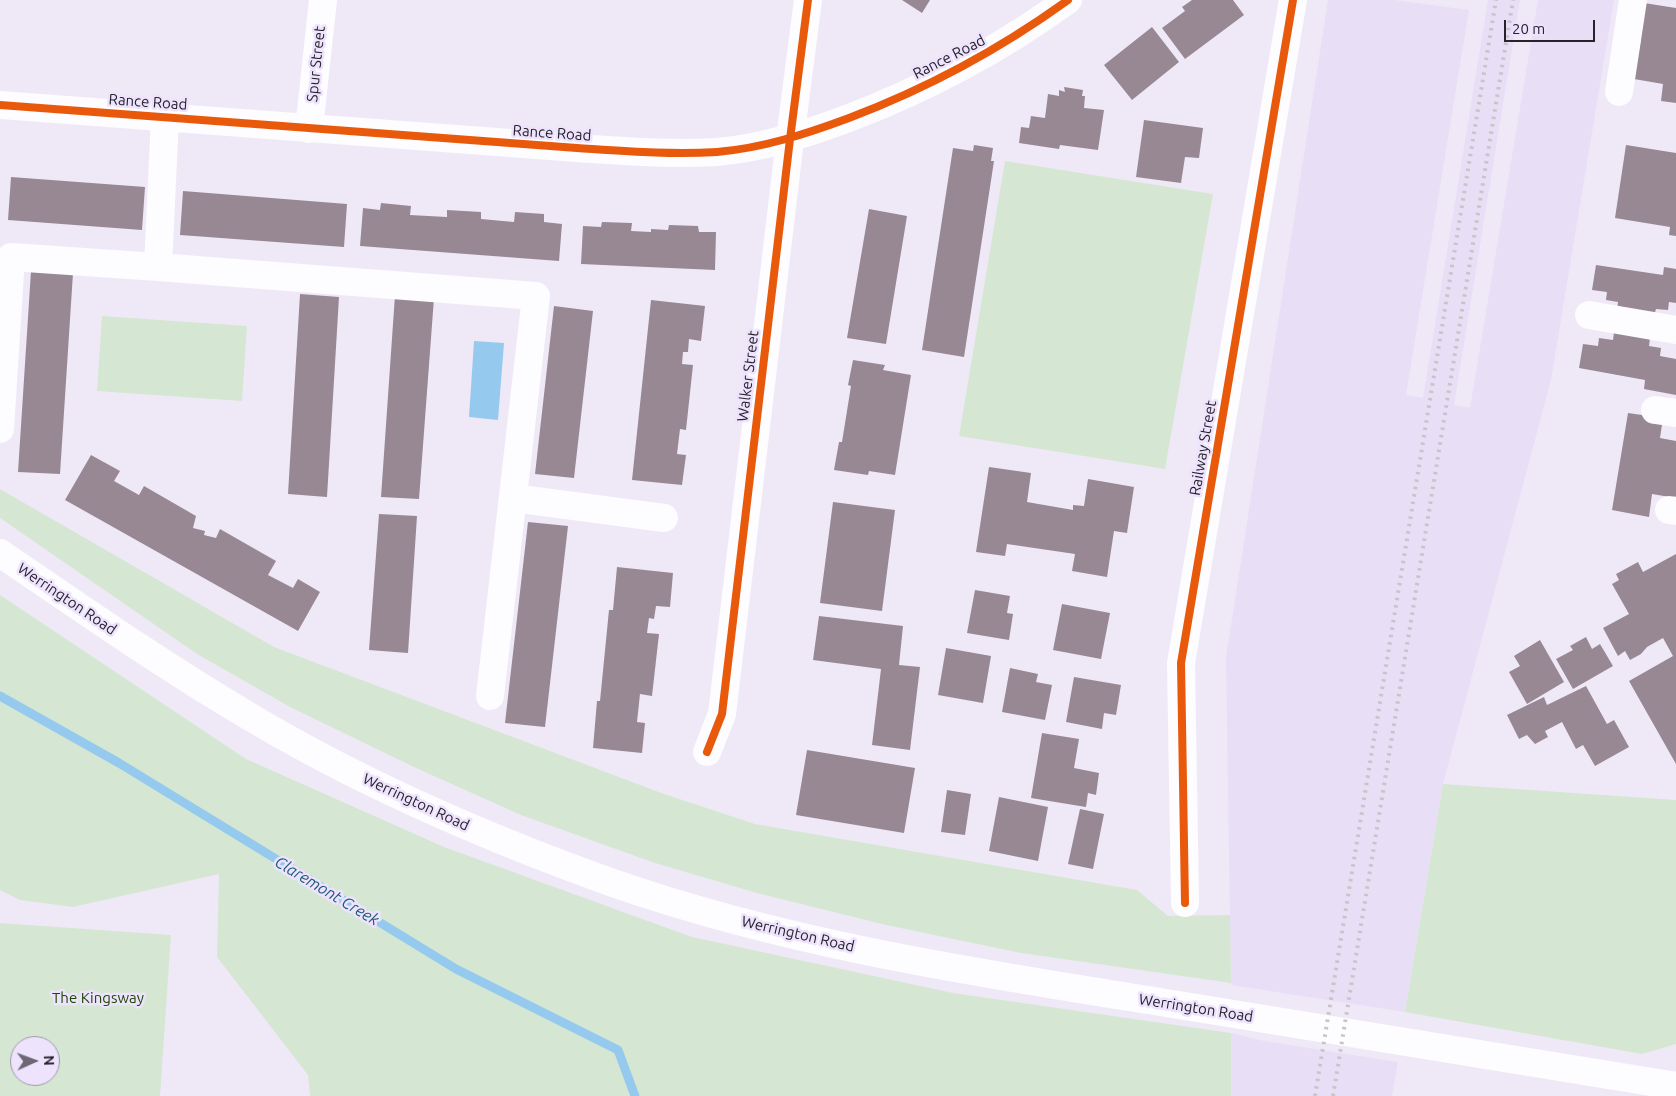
<!DOCTYPE html>
<html>
<head>
<meta charset="utf-8">
<style>
  body { margin:0 }
  #map { position:relative; width:1676px; height:1096px; overflow:hidden; background:#efe9f7; font-family:Ubuntu,sans-serif }
  canvas { display:block }
  .north { position:absolute; left:10px; top:1036px; width:50px; height:50px; box-sizing:border-box; background:#eee3fd; border:1px solid #9e96a9; border-radius:50%; rotate:88deg; font-size:14px; font-weight:700; line-height:20px; text-align:center; color:#27232c }
  .north::after { content:''; display:block; margin:auto; width:18px; height:22px; background:#6d6873; clip-path:polygon(50% 0,100% 100%,50% 72%,0 100%) }
  .scale { position:absolute; left:1504px; top:20px; width:91px; height:22px; box-sizing:border-box; border:2px solid #27232c; border-top:0; padding-left:6px; font-size:15px; line-height:18px; white-space:nowrap; color:#27232c; -webkit-text-stroke:4px #eee3fd; paint-order:stroke }
</style>
</head>
<body>
<div id="map">
<canvas width="1676" height="1096"></canvas>
<div class="north">N</div>
<div class="scale">20 m</div>
</div>
<script>
const ctx = document.querySelector('canvas').getContext('2d');
ctx.lineJoin = 'round';
function fill(path, color) { ctx.fillStyle = color; ctx.fill(path, 'evenodd'); }
function trace(path, color, width, dash) { ctx.strokeStyle = color; ctx.lineWidth = width; ctx.lineCap = dash ? 'butt' : 'round'; ctx.setLineDash(dash || []); ctx.stroke(path); }
function label(font, color, halo, rows, align = 'center') {
  ctx.font = font + ' Ubuntu,sans-serif'; ctx.lineWidth = 5; ctx.setLineDash([]); ctx.textBaseline = 'middle'; ctx.strokeStyle = halo; ctx.fillStyle = color; for (const [text, x, y, turn = 0] of rows) {
    ctx.save(); ctx.translate(x, y); ctx.rotate((+turn || 0) * Math.PI / 180); ctx.textAlign = isNaN(turn) ? turn : align; if (halo) ctx.strokeText(text, 0, 0); ctx.fillText(text, 0, 0); ctx.restore();
  }
}
fill(new Path2D(`
  M1328,0H1394L1469,10L1406,395L1423,398L1488,0H1520L1454,405L1470,408L1538,0H1614L1551,380L1443,784L1405,1012L1231,985L1226,658Z
  M1231,1033L1264,1041L1398,1062L1392,1096H1231Z`), '#e8def6');
fill(new Path2D(`
  M1005,161L1213,194L1165,469L959,436Z
  M102,316L247,326L242,401L97,391Z
  M0,489L274,647L664,794L755,824L1137,890L1168,916L1230,915L1231,983L1021,953L886,925L757,893L655,863L521,815L416,768L290,707L197,654L0,518Z
  M0,595L246,759L444,847L692,937L953,993L1231,1033V1096H310L308,1075L217,957L219,874L73,907L20,900L0,890Z
  M1443,784L1676,800V1044L1642,1054L1405,1012Z
  M0,923L171,935L160,1096H0ZM20,1046H50V1076H20Z`), '#d5e7d2');
fill(new Path2D(`
  M474,341L504,343L498,420L469,417Z`), '#95caee');
trace(new Path2D(`
  M0,696L119,763L456,969L618,1050L635,1096`), '#95caee', 9);
fill(new Path2D(`
  M902,0H930L922,13Z
  M1192,0H1233L1244,15L1185,59L1162,28L1185,11L1182,7Z
  M1644,3L1676,8V103L1661,101L1663,84L1634,79L1641,39H1639Z
  M1152,27L1179,62L1132,100L1104,65Z
  M1064,87L1083,90L1082,96H1085L1084,108L1104,110L1098,150L1060,145L1059,149L1019,143L1021,127L1029,128L1031,116L1045,118L1048,94L1059,96V90L1065,92Z
  M1144,120L1203,128L1199,158L1185,157L1181,183L1136,177Z
  M974,145L993,148L991,161H994L964,357L922,350L953,148L973,151Z
  M1626,145L1676,153V236L1669,235L1670,227L1615,218Z
  M11,177L145,187L142,230L8,220Z
  M183,191L347,204L344,247L180,235Z
  M381,203L411,206L410,215L447,217V210L481,212V219L514,222L515,212L544,214V222L562,224L559,261L360,246L363,208L380,210Z
  M869,209L907,216L886,344L847,338Z
  M602,222L632,223L631,231L651,232V229L668,230L669,225L698,226L699,232H716L715,270L581,264L583,226L601,227Z
  M1596,265L1663,275L1664,267L1676,269V303L1669,302L1668,310L1656,309L1654,316L1617,310L1618,302L1606,300L1607,292L1592,290Z
  M31,271L73,273L60,474L18,472Z
  M300,294L339,297L327,497L288,494Z
  M395,295L434,298L419,499L381,497Z
  M651,300L705,306L701,341L689,339L688,352H683L682,364L693,365L686,430L680,429L677,454L686,455L682,485L632,480Z
  M554,306L593,311L574,478L535,474Z
  M1614,332L1650,338L1649,346L1661,348L1660,356L1676,359V395L1644,389L1645,380L1579,368L1583,344L1598,346L1599,338L1613,340Z
  M853,360L885,365L883,370L911,375L895,475L869,471L868,475L834,470L839,442H842L851,386L848,385Z
  M1628,413L1663,418L1660,438L1676,441V498L1652,494L1649,517L1612,510Z
  M91,455L120,471L114,481L139,495L144,486L196,516L193,528L205,531L204,535L216,538L220,529L276,561L268,575L293,588L298,579L320,592L298,631L65,500Z
  M989,467L1031,473L1027,502L1073,510V505L1084,506L1088,479L1134,487L1127,533L1114,531L1107,577L1072,571L1075,554L1007,544L1005,556L976,552Z
  M833,502L895,510L882,611L820,603Z
  M379,514L417,516L408,653L369,650Z
  M528,522L568,526L545,727L505,723Z
  M1676,554V764L1629,681L1673,656L1663,638L1647,647L1641,654L1630,660L1625,651L1618,656L1603,628L1629,614L1612,584L1619,580L1616,574L1638,562L1643,572Z
  M617,567L673,573L670,607L656,606L654,619L649,618L647,633L659,634L652,696L640,694L637,722L645,723L642,753L593,748L597,701H600L609,610H613Z
  M975,590L1010,596L1007,613L1013,614L1009,640L967,633Z
  M1062,604L1110,613L1101,659L1053,650Z
  M819,616L903,626L899,665L920,667L910,750L872,745L881,669L813,660Z
  M1586,637L1592,649L1600,644L1613,666L1573,689L1556,659L1573,650L1570,646Z
  M1540,640L1564,682L1527,704L1509,672L1520,666L1514,656Z
  M946,648L991,656L983,703L938,695Z
  M1010,668L1038,674L1036,682L1052,685L1045,720L1002,712Z
  M1074,677L1121,685L1116,715L1104,713L1102,729L1066,722Z
  M1586,686L1607,724L1614,720L1629,747L1595,766L1583,745L1576,749L1562,722L1545,731L1548,737L1535,744L1527,735L1519,739L1507,715L1544,697L1547,705Z
  M1042,733L1079,739L1074,768L1099,773L1096,795L1088,793L1086,807L1031,798Z
  M807,750L915,768L904,833L796,815Z
  M947,790L971,794L965,835L941,832Z
  M999,797L1048,807L1038,861L989,851Z
  M1080,809L1104,814L1093,869L1068,864Z`), '#988894');
trace(new Path2D(`
  M1619,92L1633,0
  M0,105L577,148C623,151 671,155 717,152C763,148 806,134 849,118C928,88 999,50 1068,0
  M165,117L158,267L536,296L490,696
  M309,129L323,0
  M1589,315L1676,330
  M1655,410L1676,413
  M0,429L11,257L158,267
  M513,498L664,518
  M1669,510L1676,511
  M707,752L722,714L790,139L808,0
  M1185,903L1181,663L1293,0`), '#fdfcfe', 28);
trace(new Path2D(`
  M0,553C81,608 162,665 247,715C362,784 487,838 613,883C788,944 972,972 1154,1001C1328,1029 1502,1058 1676,1086`), '#fdfcfe', 28);
trace(new Path2D(`
  M1315,1096L1496,0
  M1333,1096L1513,0`), '#c7c5c9', 4, [2.5, 5]);
trace(new Path2D(`
  M0,105L577,148C623,151 671,155 717,152C763,148 806,134 849,118C928,88 999,50 1068,0
  M707,752L722,714L790,139L808,0
  M1185,903L1181,663L1293,0`), '#e8590c', 8);
label('15px', '#27232c', '#eee3fd', [
  ["Rance Road",949,57,-27],
  ["Spur Street",316,64,-84],
  ["Rance Road",148,102,4],
  ["Rance Road",552,133,4],
  ["Walker Street",748,376,-83],
  ["Railway Street",1203,448,-80],
  ["Werrington Road",67,599,34],
  ["Werrington Road",416,802,25],
  ["Werrington Road",798,934,13],
  ["Werrington Road",1196,1008,9]
]);
label('15px', '#1c4704', '#eee3fd', [
  ["The Kingsway",98,998]
]);
label('italic 16px', '#1f5a79', '#eee3fd', [
  ["Claremont Creek",327,891,31]
]);
</script>
</body>
</html>
